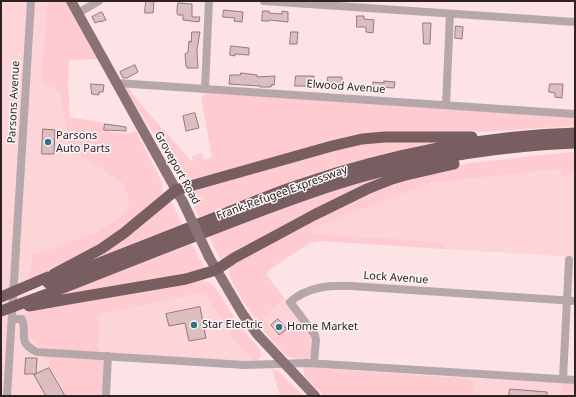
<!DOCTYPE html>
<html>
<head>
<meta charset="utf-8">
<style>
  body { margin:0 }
  #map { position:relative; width:576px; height:397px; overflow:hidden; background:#fde3e6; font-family:"Noto Sans",sans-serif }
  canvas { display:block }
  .frame { position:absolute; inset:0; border:2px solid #2e2223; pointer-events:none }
</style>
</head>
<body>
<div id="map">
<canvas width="576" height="397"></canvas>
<div class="frame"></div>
</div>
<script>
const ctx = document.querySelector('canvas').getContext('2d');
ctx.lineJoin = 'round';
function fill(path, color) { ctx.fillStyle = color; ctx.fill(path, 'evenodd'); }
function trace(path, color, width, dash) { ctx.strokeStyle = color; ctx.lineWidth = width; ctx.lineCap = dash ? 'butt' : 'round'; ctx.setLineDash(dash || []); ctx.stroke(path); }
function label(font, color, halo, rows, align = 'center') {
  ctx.font = font + ' "Noto Sans",sans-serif'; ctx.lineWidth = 3; ctx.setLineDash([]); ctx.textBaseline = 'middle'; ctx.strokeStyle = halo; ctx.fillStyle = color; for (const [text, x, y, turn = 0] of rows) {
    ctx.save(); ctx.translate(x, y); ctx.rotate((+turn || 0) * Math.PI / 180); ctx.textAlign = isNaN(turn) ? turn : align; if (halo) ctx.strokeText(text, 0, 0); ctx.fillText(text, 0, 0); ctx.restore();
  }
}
fill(new Path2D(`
  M1,1H47L41,84L55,89L60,96L70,149L123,185L129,201L127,210L121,216L95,233L32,255L25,313L28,335L44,355L65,396H1Z
  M562,169L561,176L575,174V257L444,249L445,242L314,234L309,229L431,183Z
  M205,292L233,339L254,363L99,353V315Z
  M285,299L299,319L278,336L262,316Z
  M468,378L562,383L561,396H474V382Z`), '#fdd4d8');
fill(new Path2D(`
  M47,1H66L98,59L69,60L68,84L70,117L109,124V132L128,134L136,131L162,182L163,196C120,230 81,260 29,280L32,255L95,233L121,216L127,210L129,201L123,184L70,149L60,96L55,89L41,84Z
  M128,87L137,100L193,163L192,156L202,153L204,160L212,157L201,97L210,91L575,116V126L462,133H379L188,180L182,178L131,98L126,88Z
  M387,141L443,142L376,156L295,181L199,217L186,191L340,147Z
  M575,152V174L561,176V169L431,183L310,229L314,234L445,242L444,249L321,241L310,243L269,270L267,275L285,299L263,317L278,336L299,319L312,337L313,355L308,359C302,359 295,360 289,357C276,350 229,286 229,272C228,268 231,264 233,261L381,186L424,174L470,163L551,154Z
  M400,172L222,260L219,258L209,236C272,212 334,188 400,172Z
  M171,201L182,224L87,262Z
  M192,244L205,269L179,276L56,297L55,295Z
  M202,280L208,282L215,287L237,322L260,350L261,357L254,363L233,339L205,292L99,315V353L39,348L28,335L25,313L70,301Z
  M44,355L101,359L106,363L103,396H65Z
  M312,365L330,369L468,378L474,382V396H324L304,376L303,371L304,367Z
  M272,369L278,371L304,396H280Z
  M562,383H575V396H561Z`), '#fecbd1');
const building = new Path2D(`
  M146,1H154L153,13H145Z
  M178,3L192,4V17H200L199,22L183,20V15H178L177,13Z
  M224,10L243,12L242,22L234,21L235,18L223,17Z
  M263,11H269V13L282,14V11L288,12V22L269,20V21H262Z
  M102,12L106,20L100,22V21L95,23L92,17Z
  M357,16H364V19L374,20L373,33L366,32V27H357Z
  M423,23H431L430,44H424Z
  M456,26L463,27L462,39L455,38Z
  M192,32H200L197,49L198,68H187V66H186L185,54L188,52L189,41L191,42Z
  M291,32H298L297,44H290Z
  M231,46L249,48V55L235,54V56L230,55Z
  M135,65L138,72L127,78H123L120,72Z
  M241,73L257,75V77L275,76L274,85H271V87H260V86L229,84L230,75H240Z
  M296,76H314L313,86H295Z
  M328,77H342L341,89L339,90L327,88Z
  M384,81L395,82L394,88L380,87V90L373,89V82L384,83Z
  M91,84L104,85L103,92H99V95L92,94Z
  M550,84H563L562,98L555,97V93L549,92Z
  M195,113L199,128L186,131L183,116Z
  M105,124L126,127V131L104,130Z
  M43,129L55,130L54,154H42Z
  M200,307L206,338L189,341L185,323L169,326L166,314Z
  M278,319L287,329L279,335L271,325Z
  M26,358H37L36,374H25Z
  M49,368L65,396H46L34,375Z
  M510,389L547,392V396H509Z`);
fill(building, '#dcbdc0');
trace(building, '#95787b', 1);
trace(new Path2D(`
  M264,1L575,22
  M78,13L99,1
  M117,83L575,114
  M205,88L209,1
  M446,105L450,14
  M12,319H22C28,334 16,342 37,352L245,365L307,363L575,380
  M314,363L316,340L315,335L290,302C307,287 329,285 351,286L575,301
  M563,379L569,260
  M7,396L31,1
  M106,396L108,356`), '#b6a8aa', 8);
trace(new Path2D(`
  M71,1L180,197
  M209,257L242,313L257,334L315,396`), '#8a7174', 10);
trace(new Path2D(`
  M54,274L101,249L124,233L176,190L332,146L362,139L385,137H472
  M48,283C108,260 166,236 226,213C251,203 276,192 302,184C390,154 482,136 575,133
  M50,293C108,270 166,247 224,225C269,208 314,190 361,177C430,157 503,146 575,143
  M51,302L186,279L216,270L234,258L314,215L367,189L392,179L406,175L454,164`), '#795e61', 11);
trace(new Path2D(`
  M182,200L209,257`), '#8a7174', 10);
trace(new Path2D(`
  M1,297L48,277
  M29,306L51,302
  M1,311L50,293`), '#795e61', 11);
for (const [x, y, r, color] of [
  [48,142,4,"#317286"],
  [194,325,4,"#317286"],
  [279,327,4,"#317286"]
]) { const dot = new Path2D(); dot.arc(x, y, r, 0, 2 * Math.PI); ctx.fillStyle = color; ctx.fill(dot); trace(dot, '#fcf6f6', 1.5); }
label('11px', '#2e2223', '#fcf6f6', [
  ["Elwood Avenue",346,87,4],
  ["Parsons Avenue",14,102,-87],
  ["Groveport Road",177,168,61],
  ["Frank-Refugee Expressway",282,193,-20],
  ["Lock Avenue",396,278,4]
]);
label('11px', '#2e2223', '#fcf6f6', [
  ["Parsons",56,136],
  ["Auto Parts",56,149],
  ["Star Electric",202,325],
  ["Home Market",287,327]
], 'left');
</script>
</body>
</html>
